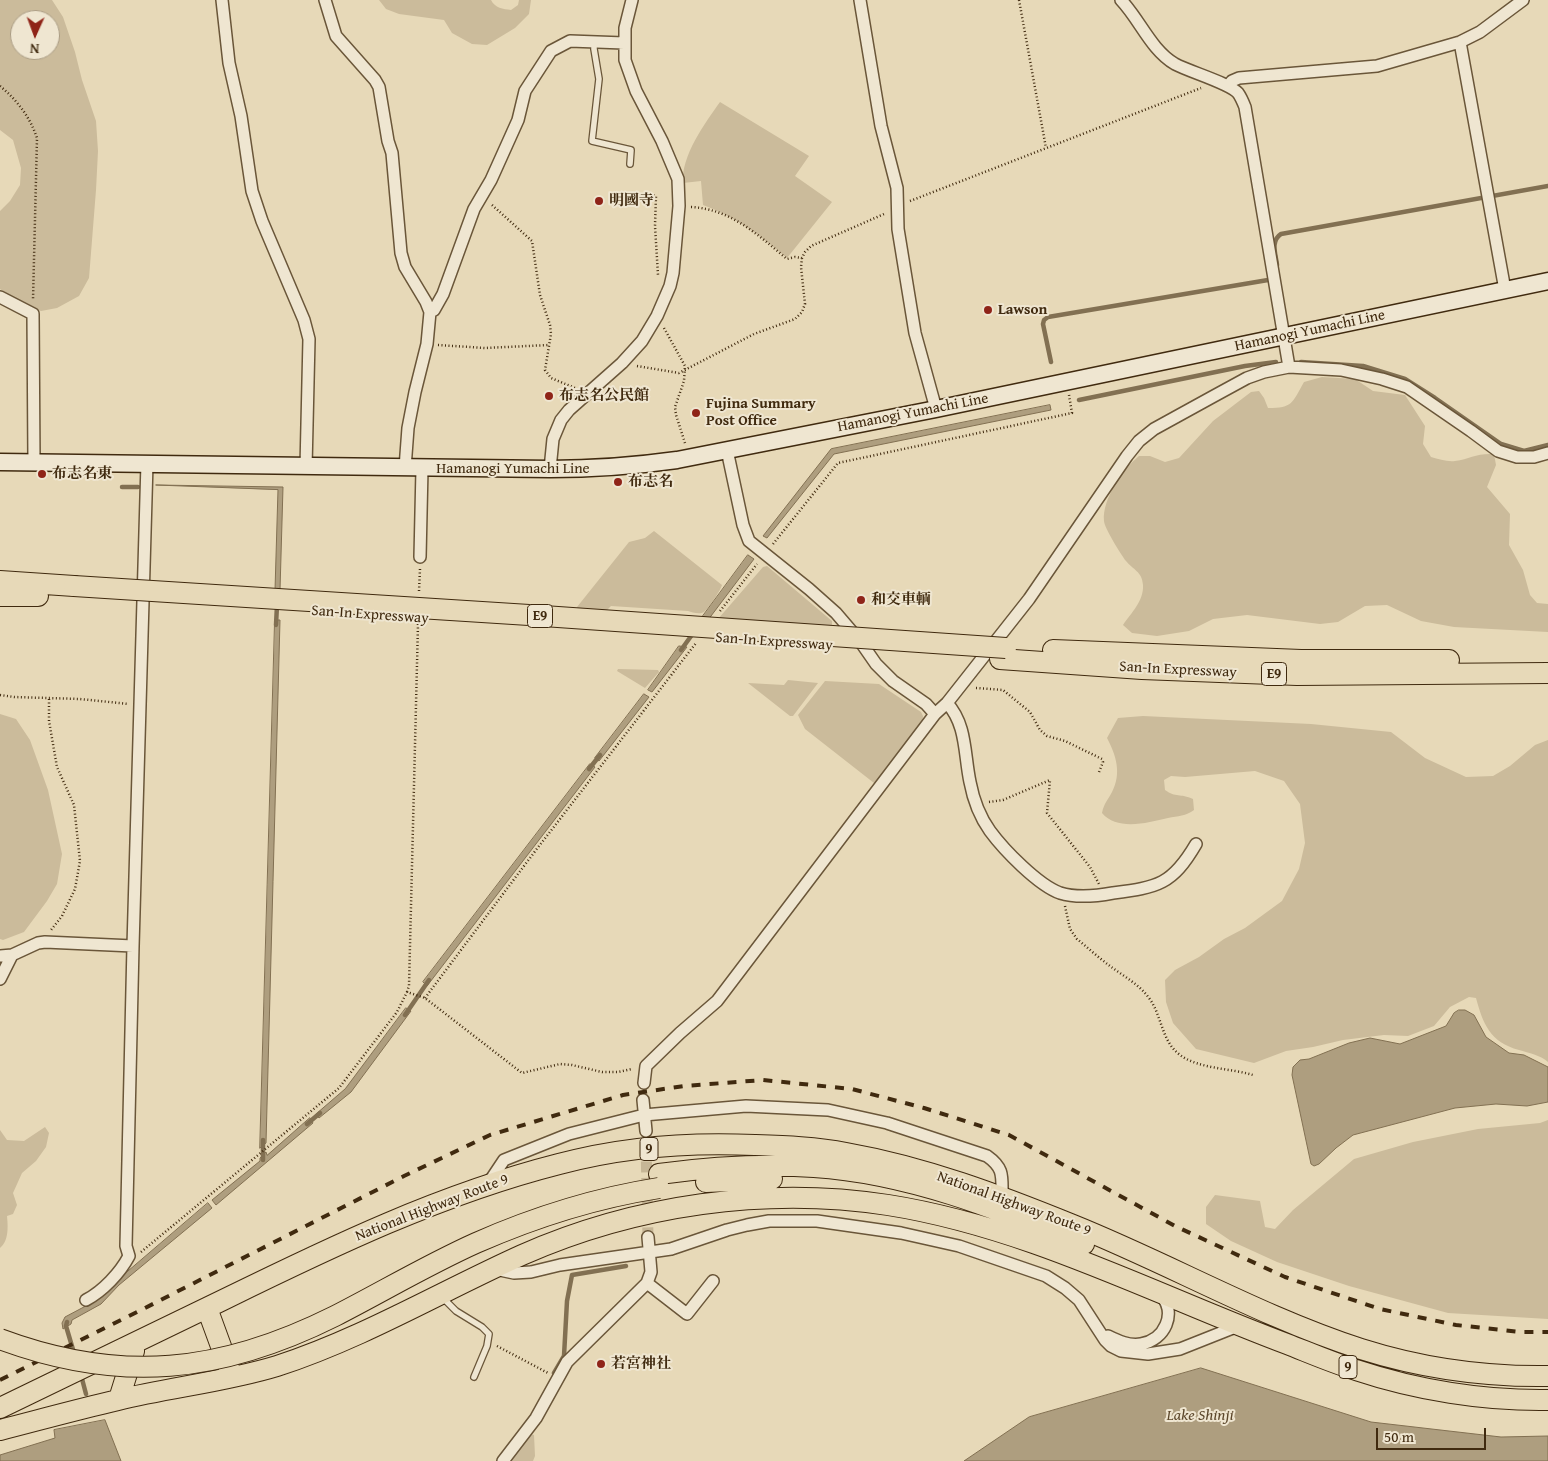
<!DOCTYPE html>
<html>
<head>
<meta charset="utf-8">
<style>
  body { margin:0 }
  #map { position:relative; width:1548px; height:1461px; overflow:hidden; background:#e7d9b8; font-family:"Gentium Book Plus",serif }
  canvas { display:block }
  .north { position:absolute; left:10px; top:10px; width:50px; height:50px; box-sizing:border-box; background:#efe6d1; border:1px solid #a99b83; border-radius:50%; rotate:182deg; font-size:14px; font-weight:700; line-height:20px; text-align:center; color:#402a0f }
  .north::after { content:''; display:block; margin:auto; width:18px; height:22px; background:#8f2418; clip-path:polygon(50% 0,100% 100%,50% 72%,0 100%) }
  .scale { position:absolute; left:1376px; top:1428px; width:110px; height:22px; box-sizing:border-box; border:2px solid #402a0f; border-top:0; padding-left:6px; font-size:15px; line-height:18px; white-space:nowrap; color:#402a0f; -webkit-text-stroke:4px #efe6d1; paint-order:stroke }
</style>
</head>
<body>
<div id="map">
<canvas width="1548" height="1461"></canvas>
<div class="north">N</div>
<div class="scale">50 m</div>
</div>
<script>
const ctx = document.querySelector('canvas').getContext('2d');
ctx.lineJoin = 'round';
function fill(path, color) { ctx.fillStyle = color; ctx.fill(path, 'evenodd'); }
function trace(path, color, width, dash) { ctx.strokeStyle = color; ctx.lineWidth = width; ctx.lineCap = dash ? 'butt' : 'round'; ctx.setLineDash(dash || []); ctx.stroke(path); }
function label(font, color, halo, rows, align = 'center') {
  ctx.font = font + ' "Gentium Book Plus","Noto Serif JP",serif'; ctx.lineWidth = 4; ctx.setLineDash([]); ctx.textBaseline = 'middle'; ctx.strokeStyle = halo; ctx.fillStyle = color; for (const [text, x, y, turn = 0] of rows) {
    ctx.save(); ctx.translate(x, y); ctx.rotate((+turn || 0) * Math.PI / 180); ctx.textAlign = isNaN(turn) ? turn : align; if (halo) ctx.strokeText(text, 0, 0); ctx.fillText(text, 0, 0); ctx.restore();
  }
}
fill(new Path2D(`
  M0,0H52L63,17L75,52L82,80L96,121L98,151L96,190L89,278L79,296L57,308L41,311L24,305L0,289V211L10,201L20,185L21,168L13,140L0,130ZM20,20H50V50H20Z
  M379,0H491C495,8 503,9 511,10L518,5L519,0H531L529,14L515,28L487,45L472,44L452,33L444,20L399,14L386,9Z
  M720,102L809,156L795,176L832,202L787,258C758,234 738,218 703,205L701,181L683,183C681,156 705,123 720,102Z
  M1322,377L1355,379L1373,391L1405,395L1425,426L1423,444L1431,457C1439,459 1447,462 1455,461C1470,459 1476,453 1494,454L1496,465L1487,487L1510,514L1509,545L1523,570L1530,595L1537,603L1548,604V632L1454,627L1421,621L1387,605L1365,606L1338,622L1320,624L1247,615L1213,619L1189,631L1157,636L1132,633L1123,625C1131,613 1144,601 1143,585C1142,571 1133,570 1126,561C1121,555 1104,527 1104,521C1102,499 1123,469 1139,456H1150L1165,462L1179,458L1213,421L1251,392L1259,391L1264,398L1268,408C1293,408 1292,403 1304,382Z
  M654,531L722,585C720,591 709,608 704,612C699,615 692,612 688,611L611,606L606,611L578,610L577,607L629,542L645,538Z
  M767,566L832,621V628L718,619L763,567Z
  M618,669L658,670L659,672L645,688L617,671Z
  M788,680L818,683L793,716H790L748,683L784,685Z
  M825,681L879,684L921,712L923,716L922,725L878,782L874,783L805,729L798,715Z
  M0,714L16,719L30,740L48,790L62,854L57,884L47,901L24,932L3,940L0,939Z
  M1143,716L1311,724L1391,732L1425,758L1466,777L1493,776L1510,766L1535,745L1548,740V1062C1540,1055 1529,1053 1519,1050C1490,1042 1483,1024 1476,998L1469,997L1450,1007L1434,1026L1408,1036L1384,1035L1343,1040L1313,1047L1286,1051L1254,1063L1196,1049L1173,1023L1166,1002L1165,980L1175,970L1199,957L1224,939L1245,928L1282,901L1299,869L1305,843L1300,804L1284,781L1255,771L1185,777L1171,776L1164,780L1165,790C1176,798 1180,793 1193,799L1194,810C1186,816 1178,816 1168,818C1147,823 1117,831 1102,813C1104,803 1108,800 1112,792C1122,773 1116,755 1107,738L1118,718Z
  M1548,1120V1319L1448,1313L1349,1286L1277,1262L1231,1241L1206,1224V1207L1215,1195L1260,1201L1265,1227L1275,1229L1293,1210L1354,1159L1413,1142L1478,1129L1540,1123Z
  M45,1127L49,1133L46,1147L36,1161L22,1173L13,1193L17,1205L13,1214L7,1216C8,1226 9,1241 0,1248V1130L7,1140L24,1141Z
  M531,1434L534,1435L535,1456L533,1461H510Z`), '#cbbb9b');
const water = new Path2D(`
  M1050,405L1051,410L834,454L767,538L763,536L831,449Z
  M156,485L283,487L280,590H275L278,490Z
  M748,555L754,559L708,620L703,616Z
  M275,620H280L266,1143L260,1148Z
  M679,646L687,647L652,692L648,690Z
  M644,694L649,697L599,761L595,758Z
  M590,764L595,767L427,986L423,982Z
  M406,1008L411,1011L351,1092L319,1118L316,1114L345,1089Z
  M1459,1010H1465L1474,1015L1486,1037L1509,1053L1524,1055L1548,1067V1102L1527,1106L1496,1104L1455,1108L1353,1135L1336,1148L1319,1164L1314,1166L1311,1164L1292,1075L1293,1067L1300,1060L1309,1059L1349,1043L1370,1038L1400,1044L1446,1026L1454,1013Z
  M310,1118L313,1123L216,1205L212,1200L260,1161V1158L266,1152L267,1155Z
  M208,1203L212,1208L119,1285L101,1304L72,1320L71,1324L63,1329L62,1323L65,1317L97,1300L114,1283Z
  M1201,1368L1371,1422L1501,1437L1548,1436V1461H964L1029,1417Z
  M105,1420L121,1461H0V1455L55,1438L54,1430Z`);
fill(water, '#ae9e7f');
trace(water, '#827052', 1);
trace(new Path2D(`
  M1277,265C1276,255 1270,241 1281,234L1548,186
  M1051,362L1043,324L1044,320L1048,317L1274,279
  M1301,362L1363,366L1405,379L1435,398L1501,444L1524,451L1548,445
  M1079,400L1245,366L1276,362
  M122,487H138
  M276,625L277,605
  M681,650L694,632
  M589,769L600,755
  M405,1015L429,980
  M307,1124L320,1113
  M263,1160V1140
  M67,1322L66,1326L74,1353
  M554,1373L564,1356L567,1301L572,1275L626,1266
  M81,1375L86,1394`), '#827052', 4.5);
trace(new Path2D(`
  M646,1145L648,1237`), '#c6b696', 11, [11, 5.5]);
const lane = new Path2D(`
  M594,41V49L599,79L592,141L631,150L630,164
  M443,1298L456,1311L482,1327L489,1334L487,1346L474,1377`);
const street = new Path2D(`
  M222,0L229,63L241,116L252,191L262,221L304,320L309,339L306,467
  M325,0L336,36L375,80L379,87L388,141L392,153L401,253L405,267L426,302L430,312L427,344L415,392L408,428L405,468
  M860,0L881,126L897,188L898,229L915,333L936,409
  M1121,0C1140,20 1151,50 1175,64C1190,72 1229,83 1238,93C1241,97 1243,102 1245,107L1289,367L1341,370L1382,379L1407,387L1471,431L1498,451L1517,457H1534L1548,453
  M1460,42L1505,290
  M1228,86L1232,81L1239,78L1377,66L1460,42L1480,32L1523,0
  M0,297L33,314L34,462
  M430,312L434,310L443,294L474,209L491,180L518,120L525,91L551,51L570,41L624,43
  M727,450L743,525L749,541L809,589L836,613L860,641L876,664L893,681L926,704L935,714
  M550,469L553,439L561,420L569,410L622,363L642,341L657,316L670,286L673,273L679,206L678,179L662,141L636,91L625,60V28L632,0
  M420,557L422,469
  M947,703C967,725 964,754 970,782C973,798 980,817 990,831C1004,850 1038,885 1060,893C1076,898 1097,896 1113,893C1158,887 1172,885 1196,844
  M0,956L12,955L38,943L45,942L133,946
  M0,979L12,955
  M644,1083L646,1066L680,1033L717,1001L935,714L947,703L1029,599L1127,456L1139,441L1154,429L1214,396L1247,378L1264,372L1289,367
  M643,1100L646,1131
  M488,1184L504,1160L569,1134L644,1115L746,1106L828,1110L887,1123L987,1156C1004,1168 1002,1176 1002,1196
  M495,1269L514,1273L531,1272L560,1265L671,1249L727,1230L747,1225L769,1221H817L901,1233L959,1246L1046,1276L1065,1288L1079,1300L1105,1340L1111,1346L1121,1351L1148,1354L1180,1349L1238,1326
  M647,1283L687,1314L713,1281
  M86,1300C103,1291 120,1273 129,1256L126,1246L133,946L147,463
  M1108,1336C1118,1341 1129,1346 1141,1344C1165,1340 1177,1313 1161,1295
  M503,1461L536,1418L567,1362L647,1283L651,1272L648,1237`);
const secondary = new Path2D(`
  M0,462L550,469C593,469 634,466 677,460L936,409L1548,281`);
const highway = new Path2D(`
  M0,581L74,586
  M0,596H38
  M1053,650L1301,660H1449
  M1000,659L1142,669L1297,675L1548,673
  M659,1174C711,1167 762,1164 814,1167C908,1173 998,1209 1084,1244
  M706,1182L772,1179
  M207,1308L230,1371
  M119,1399L134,1351
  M0,1408C74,1372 149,1336 223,1300C331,1247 441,1194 559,1164C622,1147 690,1142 755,1145C785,1146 816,1147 846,1153C925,1167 999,1195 1073,1225C1170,1264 1262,1317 1361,1349C1421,1368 1485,1377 1548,1376
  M0,1430C39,1420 79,1409 118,1400C171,1387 225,1382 277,1366C363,1338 440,1292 522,1255C635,1205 766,1186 888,1205C1028,1227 1156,1295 1287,1344C1310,1353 1333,1363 1356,1370C1416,1390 1484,1401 1548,1400`);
trace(lane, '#6a5639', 8);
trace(street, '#6a5639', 14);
trace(secondary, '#402a0f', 19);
trace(highway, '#402a0f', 22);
trace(new Path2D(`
  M1019,0L1046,148
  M0,86C17,100 30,117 37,138L33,300
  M650,194L656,196L655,226L658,275
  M910,201L1201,88
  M492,205L532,241L540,295L550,325L551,334L545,370L551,378L575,388
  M691,207C731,209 758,235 787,259L795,257L802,258L805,252L811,246L884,214
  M664,328L685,366L684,381L675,407L676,415L685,443
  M438,345L485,348L549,345
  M637,366L679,373L754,334L795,319L802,312L805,304L801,267L802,258
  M773,544L838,463L1072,413L1069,395
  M419,591L420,569
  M720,611L757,564
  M976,688L1003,690L1030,712L1040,730L1047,736L1065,741L1102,759L1103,762L1099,772
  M0,695L14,697L80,699L129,704
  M49,699V721L57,767L74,805L80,861L75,889L62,916L51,930
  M989,802L1003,800L1050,780L1047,813L1090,867L1099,884
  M1065,906L1070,929L1077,939C1088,948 1099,958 1110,966C1123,976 1139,984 1149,998C1162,1015 1161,1041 1180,1055C1199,1069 1230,1068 1253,1075
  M407,992L409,986L418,624
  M425,998L536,850L696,643
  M141,1252L339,1088L397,1012L407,992L425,998L522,1073L560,1064L572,1065L602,1072H618L632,1069
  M497,1346L548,1373`), '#402a0f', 2.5, [1, 2.5]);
trace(lane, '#efe6d1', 5.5);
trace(street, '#efe6d1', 11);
trace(secondary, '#efe6d1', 16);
trace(highway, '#e7d9b8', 20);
trace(new Path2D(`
  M0,1380L143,1309L404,1176L490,1135L623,1095L684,1086L763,1080L852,1089L924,1108L1009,1135L1175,1226L1285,1277L1380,1309L1456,1325L1521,1332H1548`), '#402a0f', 4, [9, 9]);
const highwayBridge = new Path2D(`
  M74,586L529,615L1006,648
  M0,1339C121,1384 221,1373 335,1316C382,1292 427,1265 476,1243C535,1217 595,1198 659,1188`);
trace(highwayBridge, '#402a0f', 22, []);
trace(highwayBridge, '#e7d9b8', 20);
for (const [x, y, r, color] of [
  [599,201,5,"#8f2418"],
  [988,310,5,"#8f2418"],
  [549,396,5,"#8f2418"],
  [696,413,5,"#8f2418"],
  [42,474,5,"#8f2418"],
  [618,482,5,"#8f2418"],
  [861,600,5,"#8f2418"],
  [601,1364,5,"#8f2418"]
]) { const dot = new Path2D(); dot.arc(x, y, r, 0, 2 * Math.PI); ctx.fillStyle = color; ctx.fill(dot); trace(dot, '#efe6d1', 2); }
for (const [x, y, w] of [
  [540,616,25],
  [1274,674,25],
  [649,1149,18],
  [1348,1367,18]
]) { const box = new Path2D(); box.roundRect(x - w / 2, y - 11.5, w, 23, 4); ctx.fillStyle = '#efe6d1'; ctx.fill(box); trace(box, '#402a0f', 1); }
label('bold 14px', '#402a0f', null, [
  ["E9",540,616],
  ["E9",1274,674],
  ["9",649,1149],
  ["9",1348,1367]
]);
label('bold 15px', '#402a0f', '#efe6d1', [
  ["明國寺",609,201],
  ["Lawson",998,310],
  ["布志名公民館",559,396],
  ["Fujina Summary",706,404],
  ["Post Office",706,421],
  ["布志名東",52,474],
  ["布志名",628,482],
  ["和交車輌",871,600],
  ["若宮神社",611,1364]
], 'left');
label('15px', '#402a0f', '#efe6d1', [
  ["Hamanogi Yumachi Line",1310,331,-12],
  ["Hamanogi Yumachi Line",913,413,-11],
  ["Hamanogi Yumachi Line",513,469],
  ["San-In Expressway",370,615,4],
  ["San-In Expressway",774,642,4],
  ["San-In Expressway",1178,670,3],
  ["National Highway Route 9",1014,1204,20],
  ["National Highway Route 9",432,1208,-21]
]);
label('italic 16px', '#5c472b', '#efe6d1', [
  ["Lake Shinji",1200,1416]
]);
</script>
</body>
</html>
